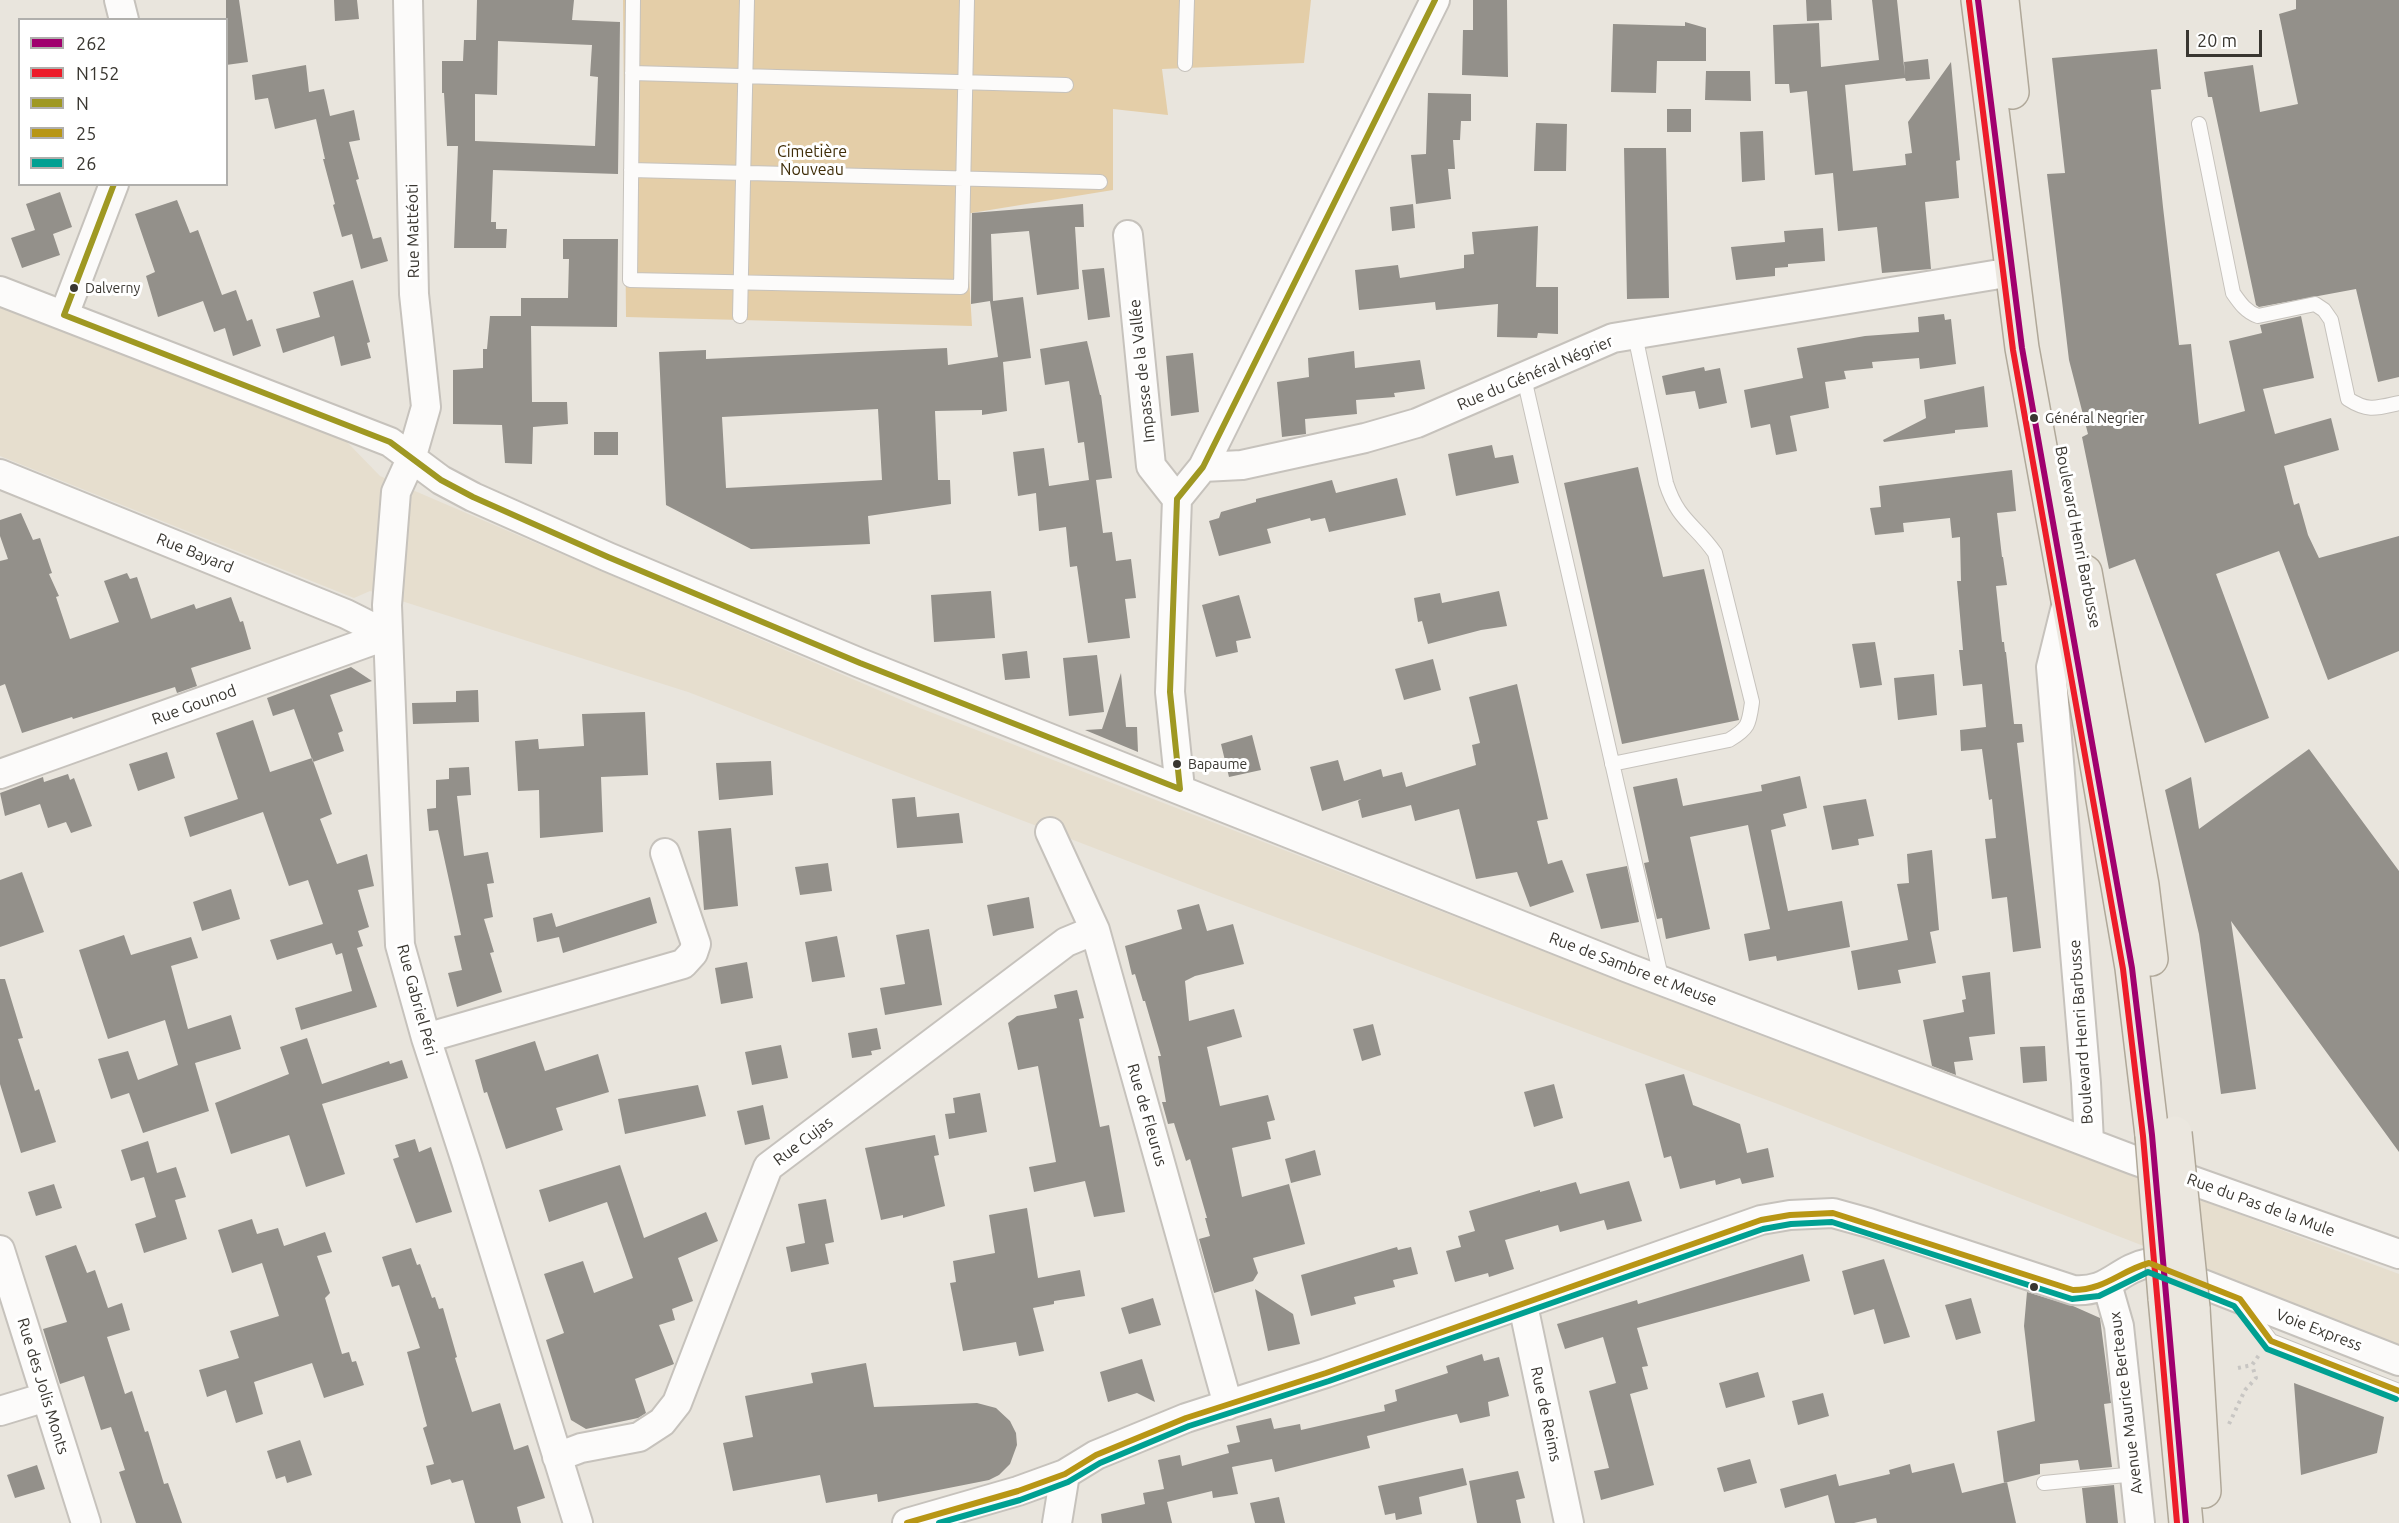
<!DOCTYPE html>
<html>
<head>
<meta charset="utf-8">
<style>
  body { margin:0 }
  #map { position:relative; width:2399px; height:1523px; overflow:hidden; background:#e9e5dd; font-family:Ubuntu,sans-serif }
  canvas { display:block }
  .legend { position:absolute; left:18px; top:18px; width:210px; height:168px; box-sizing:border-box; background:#fff; border:2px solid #b0afac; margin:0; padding:8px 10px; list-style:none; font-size:18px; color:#393630 }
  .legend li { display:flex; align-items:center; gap:12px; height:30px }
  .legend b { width:30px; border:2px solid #b0afac }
  .scale { position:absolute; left:2186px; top:30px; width:76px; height:27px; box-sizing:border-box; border:3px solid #393630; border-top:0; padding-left:8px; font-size:18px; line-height:21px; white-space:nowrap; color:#393630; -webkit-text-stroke:4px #fff; paint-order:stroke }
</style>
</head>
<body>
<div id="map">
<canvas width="2399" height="1523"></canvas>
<ul class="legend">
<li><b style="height:8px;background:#a0006e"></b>262</li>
<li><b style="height:8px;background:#ed1c29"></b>N152</li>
<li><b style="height:8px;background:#9f9822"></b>N</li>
<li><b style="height:8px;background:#b89615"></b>25</li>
<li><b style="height:8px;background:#00a092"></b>26</li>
</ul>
<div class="scale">20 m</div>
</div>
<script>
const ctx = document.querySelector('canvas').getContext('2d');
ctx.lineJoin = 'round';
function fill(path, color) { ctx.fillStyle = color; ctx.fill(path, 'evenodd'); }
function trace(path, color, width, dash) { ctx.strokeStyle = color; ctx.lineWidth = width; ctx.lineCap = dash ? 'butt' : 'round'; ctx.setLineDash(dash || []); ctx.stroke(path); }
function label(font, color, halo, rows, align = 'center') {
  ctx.font = font + ' Ubuntu,sans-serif'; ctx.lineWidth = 6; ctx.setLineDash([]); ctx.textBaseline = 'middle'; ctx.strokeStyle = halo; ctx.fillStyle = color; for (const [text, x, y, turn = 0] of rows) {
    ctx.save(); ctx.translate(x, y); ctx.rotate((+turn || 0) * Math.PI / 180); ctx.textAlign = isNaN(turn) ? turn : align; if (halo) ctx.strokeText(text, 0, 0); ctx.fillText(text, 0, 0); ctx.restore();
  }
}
fill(new Path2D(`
  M0,307L346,441L380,476L920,708L1735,1026L2399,1274V1345L1775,1103L1219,896L688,692L370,591L354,598L0,456Z`), '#e6dece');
fill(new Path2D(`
  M623,0H1311L1304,63L1162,69L1168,115L1113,109V190L965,214L972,326L626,317Z`), '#e4cea8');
fill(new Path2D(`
  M226,0H239L248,62L226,65Z
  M334,0H357L359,19L335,21Z
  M477,0H574L572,20L620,22L618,174L493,170L491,222H496V229H507L506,248H454L458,146H447L444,93H442V61H463L464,40H476ZM498,41L592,45L590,76L598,77L595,146L475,141V94L497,95Z
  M1473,0H1507L1508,77L1462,75L1463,30H1473Z
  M1806,0H1831L1832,20L1807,21Z
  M1872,0H1897L1905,76L1904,62L1928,59L1930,79L1906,81L1905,78L1845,85L1853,171L1906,165L1905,154L1912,153L1908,122L1951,62L1960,160L1956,161L1959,198L1925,202L1931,269L1882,273L1877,227L1838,231L1833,173L1815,175L1807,91L1790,93L1789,84H1775L1773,25L1819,23L1821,67L1879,60Z
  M2296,0H2399V377L2378,382L2356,289L2259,307L2256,305L2212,97H2208L2204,72L2253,65L2260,112L2298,104L2279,14L2296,9Z
  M1685,22L1706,28V61H1657L1656,93L1611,92L1613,24L1685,26Z
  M2157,49L2161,89L2151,90L2163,207L2179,345L2191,344L2199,424L2245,411L2229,341L2262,333L2260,325L2301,316L2314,378L2263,389L2275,434L2331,418L2339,450L2284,466L2294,505L2299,503L2308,535L2319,558L2399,536V651L2328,680L2279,551L2216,574L2269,718L2205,743L2135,559L2109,569L2082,437L2088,434L2069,360L2047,174L2065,173L2052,58Z
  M306,65L309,92L324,89L330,116L354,110L360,140L349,142L359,179L356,180L373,239L381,237L388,261L361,269L352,234L342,237L333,205L335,204L323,159H325L316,119L275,129L268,98L255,100L252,75Z
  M1706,71H1750L1751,101L1705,100Z
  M1428,93L1471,94V121H1461L1460,140H1453L1455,169H1448L1451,199L1416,204L1411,155L1426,154Z
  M1667,109H1691V132H1667Z
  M1536,123L1567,124L1566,171H1534Z
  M1763,131L1765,180L1742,182L1740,132Z
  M1624,148H1666L1669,298L1627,299Z
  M60,192L72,227L53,234L60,255L22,268L11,238L35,230L26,204Z
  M177,200L190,233L198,230L222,295L236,290L247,321L252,319L261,346L233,356L225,328L214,332L203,301L158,317L146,276L155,272L135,214Z
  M1083,204L1084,227H1075L1079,289L1037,295L1029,231L991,234L993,301L1023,297L1031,358L1003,362L1007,411L982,415V410L935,411L938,480H950L951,504L868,516L870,544L751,549L666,505L659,352L706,350V359L947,348L948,365L998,357L990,301L971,304L972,213ZM878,409L882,480L726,488L722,417Z
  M1413,204L1415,228L1392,231L1390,207Z
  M1538,226L1536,287H1558V334L1538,333L1537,338L1497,337L1498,304L1436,310L1435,302L1359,310L1355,270L1398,265L1400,278L1464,268V255L1474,254L1472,232Z
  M1823,228L1825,261L1788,264V267L1775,268V276L1736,280L1731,247L1785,242L1784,231Z
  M563,239H618L617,327L531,326L532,402H567L568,424L533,427L532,464L505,463L502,425L453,424V370L483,368V349H487L490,316H521V298H568L569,259H563Z
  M1104,268L1110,317L1088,320L1082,270Z
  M353,280L370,342L367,343L371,358L341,366L334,336L283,353L276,329L320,317L313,292Z
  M1944,314L1945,320L1951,319L1956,364L1920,369L1919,358L1872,362L1873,368L1844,371L1846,379L1825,382L1829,408L1790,416L1797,451L1776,455L1770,424L1751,428L1744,390L1803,378L1797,348L1865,336L1919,332L1918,317Z
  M1087,341L1100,395H1101L1112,478L1096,480L1103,533L1112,532L1116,561L1131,559L1136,598L1125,599L1130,638L1088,643L1077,566L1070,567L1066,527L1039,531L1036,493L1018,496L1013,452L1044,448L1049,486L1089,480L1084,442L1078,443L1069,381L1045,385L1040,349Z
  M1354,351L1355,368L1420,360L1425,389L1394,393L1395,397L1356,400L1357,414L1305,419L1306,434L1282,437L1277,382L1309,377L1308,358Z
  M1193,353L1199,412L1171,416L1166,356Z
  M1704,367L1705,371L1720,368L1727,403L1699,409L1695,391L1666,395L1662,376Z
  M1984,386L1988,427L1955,430V433L1884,442L1883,440L1926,418L1924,400Z
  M594,432H618V455H594Z
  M1492,445L1495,458L1513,455L1519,483L1456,496L1448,454Z
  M1638,467L1663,577L1704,569L1739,720L1622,744L1564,483Z
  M2012,470L2016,511L1997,513L2002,557H2003L2007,585L1996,586L2002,642H2004L2005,652H2006L2014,724H2022L2024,742L2017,743L2041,948L2013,952L2007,897L1992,899L1985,839L1996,838L1992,799L1989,800L1982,749L1961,751L1960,730L1986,727L1982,684L1963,686L1959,650H1963L1957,581H1961L1960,537L1952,538L1950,518L1903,523L1904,532L1875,535L1870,508L1881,507L1879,486Z
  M1397,478L1406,515L1329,532L1325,518L1311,521L1310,518L1267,529L1271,543L1219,556L1209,521L1219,518L1221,512L1256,502V499L1332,480L1336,493Z
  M21,513L33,540L40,538L52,573L49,574L59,596L56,597L70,639L119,622L104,581L127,573L130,579L137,577L151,619L194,604L196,609L231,597L240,622L243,621L251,649L191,668L197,686L177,693L175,687L73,719L72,717L22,733L5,684L0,686V561L8,559L0,536V520Z
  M991,591L995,638L934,642L931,595Z
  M1499,591L1507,626L1481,630L1428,644L1422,621L1418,622L1414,598L1440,593L1442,603Z
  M1239,595L1251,638L1236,641L1238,652L1216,657L1202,605Z
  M1875,642L1882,685L1860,688L1852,644Z
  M1027,651L1030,678L1005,680L1002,654Z
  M1097,655L1104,712L1069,716L1063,658Z
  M1433,659L1441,690L1404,700L1395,669Z
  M351,667L372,681L330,695L343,731L338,733L344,751L313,762L294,709L273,716L267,698Z
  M1121,673L1126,727H1137L1138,752L1085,730L1102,729Z
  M1934,674L1937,715L1898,720L1894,678Z
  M1517,684L1548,819L1537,821L1548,864L1562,860L1574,892L1530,907L1517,872L1476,879L1459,809L1415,821L1411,805L1362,818L1358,801L1361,799L1322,811L1310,767L1338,760L1344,781L1381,769L1383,777L1402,772L1406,787L1476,765L1472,745L1480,743L1469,697Z
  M478,690L479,722L413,724L412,703L456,702V691Z
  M645,712L648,775L601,777L603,832L540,838L539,790L518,791L515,741L538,739L539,749L584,746L582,714Z
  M253,720L270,772L312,758L332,814L320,819L337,864L367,854L374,886L358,890L369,927L358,931L363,946L357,948L377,1007L301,1030L295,1008L352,991L342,953L336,955L332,943L277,960L270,940L323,924L308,880L289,886L263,812L190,837L184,817L238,799L216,733Z
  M1252,735L1261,770L1229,777L1221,744Z
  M2309,749L2399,871V1152L2231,921L2256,1089L2221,1094L2199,934L2165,790L2191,777L2199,829Z
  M167,752L175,778L138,791L129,764Z
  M771,761L773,795L719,800L716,763Z
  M469,767L471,795L457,796L464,856L488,852L494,883L487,884L493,917L484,919L494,952L490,953L502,992L457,1007L448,973L462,970L454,936L461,935L438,830L429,831L427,809L436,808V780L449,779V768Z
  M68,774L70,780L74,778L92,826L71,833L66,822L48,828L40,804L5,816L0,793L43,777L44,782Z
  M1800,776L1807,808L1783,814L1786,826L1771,830L1788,911L1842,901L1850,947L1777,961L1776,956L1749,961L1744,934L1770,929L1748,825L1690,837L1710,929L1666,939L1662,918L1657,919L1644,863L1649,862L1633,787L1677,778L1683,806L1762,791L1761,785Z
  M915,797L917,817L959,813L963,843L897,848L892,799Z
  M1866,799L1874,836L1858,839L1859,845L1832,850L1823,806Z
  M731,828L738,906L704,910L698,831Z
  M1932,850L1939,930L1930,932L1936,963L1898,970L1901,983L1858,990L1851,951L1908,940L1897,884L1909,883L1907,854Z
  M828,863L832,891L800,895L795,867Z
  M1627,866L1639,922L1601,929L1586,874Z
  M22,872L44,932L0,947V880Z
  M231,889L240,919L202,931L193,902Z
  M650,897L657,923L563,953L559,937L537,942L533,918L552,913L556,927Z
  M1029,897L1034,928L993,936L987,905Z
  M1199,904L1207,931L1233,924L1244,964L1195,976L1185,981L1189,1021L1234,1009L1242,1037L1207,1047L1220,1106L1268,1095L1275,1120L1267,1122L1271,1139L1232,1148L1242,1197L1289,1184L1305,1244L1253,1258L1258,1273L1253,1281L1214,1293L1199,1239L1210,1236L1205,1218H1207L1190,1159L1186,1161L1174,1123L1168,1124L1162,1102H1166L1158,1056H1161L1145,1001H1143L1135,974L1132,975L1125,946L1182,929L1177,910Z
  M929,929L942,1005L885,1015L880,988L905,984L896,935Z
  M124,935L131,955L191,937L198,958L171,966L188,1029L231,1015L241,1049L195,1063L209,1111L143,1133L129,1093L111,1099L98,1059L128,1051L138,1080L178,1065L165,1020L108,1039L79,950Z
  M837,936L845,977L812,982L805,942Z
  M747,962L753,998L721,1004L715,968Z
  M1990,972L1995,1034L1969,1037L1973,1060L1954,1062L1956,1075L1932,1066L1923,1020L1964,1012L1962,1000L1966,999L1962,976Z
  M0,979H5L23,1038L18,1039L35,1091L39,1089L56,1142L21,1153L0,1084Z
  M1077,990L1084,1018L1079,1019L1100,1127L1109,1125L1125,1212L1094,1217L1085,1181L1034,1192L1029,1167L1056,1162L1038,1066L1018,1070L1008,1023L1017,1016L1057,1008L1054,995Z
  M1373,1024L1381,1055L1362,1061L1353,1029Z
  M877,1028L881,1049L871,1051L872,1055L852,1058L848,1033Z
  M307,1038L322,1084L389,1061L390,1064L402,1060L408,1078L322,1104L345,1174L306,1187L289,1135L231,1154L215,1103L289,1074L280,1047Z
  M535,1041L545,1071L598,1054L609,1092L556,1108L563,1130L506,1149L487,1092L484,1093L475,1060Z
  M781,1045L788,1078L752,1085L745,1052Z
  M2045,1046L2047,1081L2023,1083L2020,1047Z
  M1684,1074L1693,1105L1740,1124L1747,1153L1768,1148L1774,1177L1742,1184L1740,1178L1716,1185L1715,1180L1680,1189L1671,1156L1664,1158L1645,1084Z
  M1554,1084L1563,1118L1534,1127L1524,1092Z
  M698,1085L706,1116L625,1134L618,1099Z
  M980,1093L987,1132L949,1139L945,1114L955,1113L953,1098Z
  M763,1105L770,1139L745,1145L737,1111Z
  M935,1135L939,1155L934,1156L945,1206L903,1218V1215L881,1220L865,1148Z
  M415,1139L419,1152L431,1147L452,1212L416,1223L393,1159L399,1157L395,1145Z
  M148,1141L157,1173L176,1167L186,1197L175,1200L187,1239L144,1253L135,1224L156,1217L144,1177L131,1181L121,1150Z
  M1315,1150L1321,1175L1291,1183L1285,1159Z
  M620,1165L644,1238L706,1212L718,1241L678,1258L693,1301L672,1309L675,1320L659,1325L674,1364L635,1379L646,1413L638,1418L586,1429L571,1420L546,1340L564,1333L544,1274L583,1261L594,1293L633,1278L607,1202L549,1222L539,1190Z
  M1629,1181L1642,1221L1607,1230L1604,1220L1560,1232L1558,1225L1505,1240L1514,1269L1489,1277L1488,1273L1455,1282L1446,1251L1461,1247L1458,1236L1475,1231L1469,1211L1540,1190V1192L1576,1182L1580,1194Z
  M54,1184L62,1208L36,1216L28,1192Z
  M826,1199L834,1242L825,1244L829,1264L791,1272L786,1247L805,1243L798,1204Z
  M1027,1208L1038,1278L1080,1270L1085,1296L1054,1301V1304L1033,1308L1044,1351L1019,1356L1016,1342L963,1351L950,1283L956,1282L953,1261L995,1253L989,1215Z
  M252,1219L257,1234L278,1228L284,1246L325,1232L332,1252L317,1256L330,1293L325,1298L342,1354L349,1352L352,1362L356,1361L364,1385L324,1398L312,1363L254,1382L263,1414L236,1423L226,1390L207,1397L199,1370L239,1358L230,1331L279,1316L262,1263L232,1273L218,1230Z
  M76,1245L87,1273L95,1270L108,1308L122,1303L130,1330L107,1337L125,1394L132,1391L145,1432L148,1431L164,1484L168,1483L182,1523H136L119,1472L125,1470L111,1427L101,1430L84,1376L60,1384L43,1329L67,1322L45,1256Z
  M1397,1247L1398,1250L1411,1247L1418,1274L1393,1280L1395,1287L1354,1297L1356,1304L1311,1316L1301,1275Z
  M411,1248L417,1265L420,1264L432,1298L435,1297L439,1309L443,1308L457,1357L455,1358L472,1412L500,1403L514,1450L528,1445L545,1498L517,1507L521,1523H475L463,1480L452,1483L450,1479L431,1485L426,1466L434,1464L423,1428L427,1426L407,1352L420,1348L399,1285L392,1287L382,1257Z
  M1803,1254L1810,1281L1637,1328L1648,1366L1642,1367L1648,1389L1630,1394L1654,1485L1601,1500L1594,1471L1609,1468L1589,1391L1616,1383L1603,1337L1565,1349L1557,1324L1637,1300L1638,1304Z
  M1884,1259L1910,1337L1884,1344L1874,1309L1854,1315L1842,1271Z
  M1255,1289L1293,1314L1300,1344L1268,1351Z
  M2027,1292L2073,1306L2100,1318L2111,1403L2104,1404L2112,1467L2080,1470L2078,1460L2040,1464V1474L2004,1483L1997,1431L2035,1421L2024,1326Z
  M1153,1298L1161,1325L1129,1334L1121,1308Z
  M1971,1298L1981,1333L1956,1340L1945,1305Z
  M1482,1354L1484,1361L1499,1357L1509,1396L1488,1402L1490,1416L1460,1423L1457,1414L1427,1421L1367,1436L1370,1448L1275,1472L1272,1459L1232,1467L1238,1494L1213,1498L1212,1491L1167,1502L1172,1523H1102L1101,1514L1145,1504L1143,1493L1164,1489L1158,1460L1180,1455L1182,1466L1229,1453L1227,1445L1240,1442L1236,1426L1271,1418L1274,1429L1300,1424L1301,1430L1385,1411L1384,1405L1397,1401L1395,1390L1448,1373L1446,1366Z
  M1142,1359L1155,1402L1137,1393L1108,1402L1100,1372Z
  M866,1363L874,1407L977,1403L996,1408L1010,1421L1016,1433L1017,1445L1010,1464L999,1475L989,1480L878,1502L877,1494L826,1503L820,1475L733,1491L723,1443L753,1437L745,1396L813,1383L811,1373Z
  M1758,1372L1765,1397L1726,1408L1719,1383Z
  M2294,1383L2384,1417L2377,1453L2301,1475Z
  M1823,1393L1829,1416L1798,1425L1792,1401Z
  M300,1440L312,1475L287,1483L285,1476L276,1479L267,1451Z
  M1750,1459L1757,1483L1724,1492L1717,1468Z
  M1954,1463L1962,1493L2007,1482L2016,1523H1877L1876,1518L1854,1523H1835L1828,1495L1785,1508L1780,1489L1836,1474L1839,1486L1890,1474L1889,1470L1910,1464L1912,1473Z
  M37,1465L45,1489L15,1498L7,1475Z
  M1463,1468L1467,1485L1419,1497L1422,1514L1396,1520L1395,1513L1385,1515L1378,1486Z
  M1518,1471L1525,1498L1516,1500L1521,1523H1477L1469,1481Z
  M2114,1485L2118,1523H2086L2082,1488Z
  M1279,1497L1285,1523H1255L1250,1503Z`), '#93908a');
const lane = new Path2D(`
  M633,0L630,280L961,287L967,0
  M1185,64L1187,0
  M632,73L1066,85
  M2199,124L2233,293C2240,303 2246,312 2258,316L2315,304L2324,310L2331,320L2348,399C2368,412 2377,408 2399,403
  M631,170L1100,182
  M740,316L747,0
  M1524,378L1662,981
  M1612,764L1729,740C1749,728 1749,724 1752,702L1715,553C1695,524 1678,521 1666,483L1635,335
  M2243,1304L2271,1341L2399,1391
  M2044,1483L2136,1474`);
const street = new Path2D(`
  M119,0L124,20
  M408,0L414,294L426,407L411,459L396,492L387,605L400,945L426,1038L466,1161L578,1523
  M1128,235L1151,466L1177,499
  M0,291L390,442L441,480L473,497L608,557L860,663L1628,968L2134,1160L2399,1254
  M64,315L114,184
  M1203,467L1242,465L1365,438L1417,423L1613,338L2012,272
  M0,474L346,614L388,635
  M2067,602L2051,667L2086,1083L2089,1142
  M0,774L388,635
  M1180,789L1170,692L1177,499L1203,467L1435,0
  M1050,832L1095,930L1228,1405
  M426,1038L683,964L693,953L696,944L665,853
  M0,1250L86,1523
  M2107,1284L2119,1326L2140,1523
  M1523,1305L1569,1523
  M0,1411L46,1397
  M557,1457L581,1448L639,1437L662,1422L677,1403L768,1167L1066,942L1095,930
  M907,1523L1018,1491L1065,1474L1096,1455L1186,1418L1326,1373L1761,1220L1790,1215L1833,1213L1869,1223L2073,1290C2110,1293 2117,1269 2149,1263L2399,1361
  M1057,1523L1065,1474`);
const primary = new Path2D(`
  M1978,0L2022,348L2080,666L2132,968L2152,1135
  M2002,0L2012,92
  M2085,572L2142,885L2151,959
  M2165,1298L2186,1523
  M2193,1308L2204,1491`);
trace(lane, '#c6c2bc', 16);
trace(street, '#c6c2bc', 32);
trace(primary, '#b0a899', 36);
trace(new Path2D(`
  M2238,1368L2252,1365L2259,1355
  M2229,1424L2245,1390L2256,1378L2252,1365`), '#c8c6c3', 4, [3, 4.5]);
trace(lane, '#fcfbfa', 14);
trace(street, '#fcfbfa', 28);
trace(primary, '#ebe7df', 33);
const primaryBridge = new Path2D(`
  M2175,1133L2193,1308
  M2152,1135L2165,1298`);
trace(primaryBridge, '#b0a899', 36, []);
trace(primaryBridge, '#ebe7df', 33);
trace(new Path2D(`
  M1978,0L2022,348L2132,968L2152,1135L2186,1523`), '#a0006e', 6);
trace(new Path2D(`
  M1969,1L2013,350L2123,969L2143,1136L2177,1523`), '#ed1c29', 6);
trace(new Path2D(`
  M114,184L64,315L390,442L441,480L473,497L608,557L860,663L1180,789L1170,692L1177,499L1203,467L1435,0`), '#9f9822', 6);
trace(new Path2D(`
  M907,1523L1018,1491L1065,1474L1096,1455L1186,1418L1326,1373L1761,1220L1790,1215L1833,1213L2073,1290C2105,1290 2120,1271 2149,1263L2240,1299L2271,1341L2399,1391`), '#b89615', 6);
trace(new Path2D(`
  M939,1523L1020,1500L1068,1482L1100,1463L1189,1426L1329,1381L1763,1229L1791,1224L1832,1222L2072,1299L2099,1296L2148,1272L2234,1306L2267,1349L2396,1399`), '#00a092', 6);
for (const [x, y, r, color] of [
  [74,288,5,"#393630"],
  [2034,418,5,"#393630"],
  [1177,764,5,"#393630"],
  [2034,1287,5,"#393630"]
]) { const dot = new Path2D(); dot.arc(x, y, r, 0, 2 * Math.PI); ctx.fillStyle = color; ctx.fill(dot); trace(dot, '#fff', 2); }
label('14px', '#393630', '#fff', [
  ["Dalverny",85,288],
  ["Général Negrier",2045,418],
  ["Bapaume",1188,764]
], 'left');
label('16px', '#402e09', '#fff', [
  ["Cimetière",812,152],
  ["Nouveau",812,170]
]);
label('16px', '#393630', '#fff', [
  ["Rue Mattéoti",413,231,-91],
  ["Impasse de la Vallée",1142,371,-96],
  ["Rue du Général Négrier",1535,373,-23],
  ["Boulevard Henri Barbusse",2078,537,79],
  ["Rue Bayard",195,553,22],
  ["Rue Gounod",194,705,-20],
  ["Rue de Sambre et Meuse",1633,969,21],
  ["Rue Gabriel Péri",417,1000,75],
  ["Boulevard Henri Barbusse",2081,1032,-94],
  ["Rue de Fleurus",1147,1115,74],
  ["Rue Cujas",803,1141,-37],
  ["Rue du Pas de la Mule",2261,1205,20],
  ["Voie Express",2319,1330,21],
  ["Rue des Jolis Monts",43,1386,73],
  ["Avenue Maurice Berteaux",2126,1403,-97],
  ["Rue de Reims",1546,1414,78]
]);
</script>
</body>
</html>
